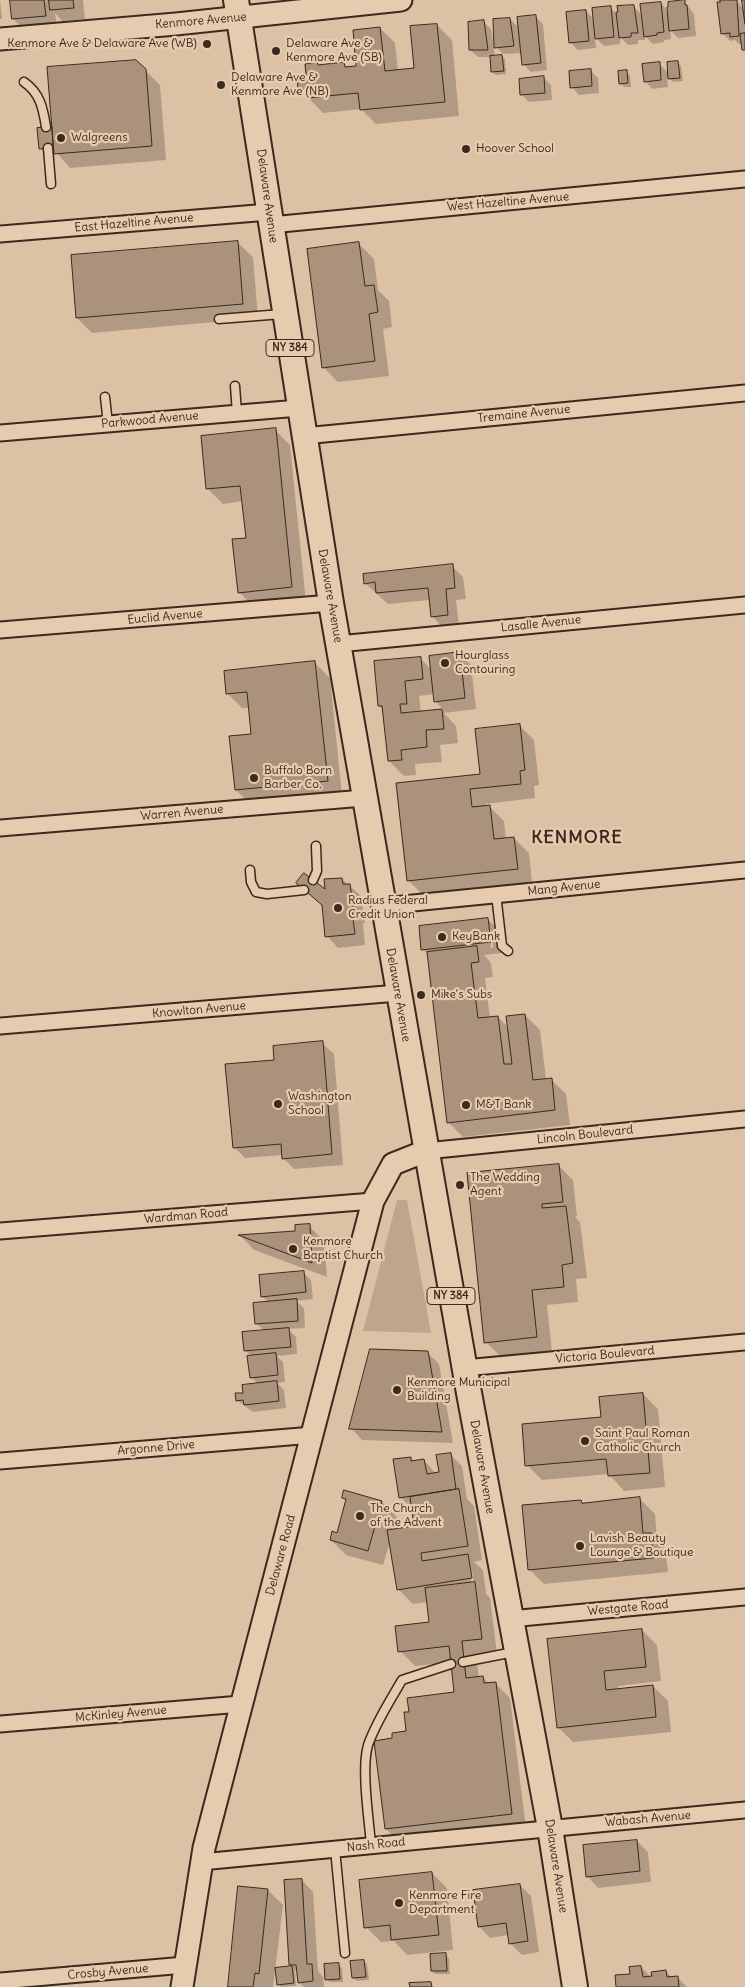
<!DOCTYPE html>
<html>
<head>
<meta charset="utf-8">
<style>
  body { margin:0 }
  canvas { display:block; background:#ddc1a5 }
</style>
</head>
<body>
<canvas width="745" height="1987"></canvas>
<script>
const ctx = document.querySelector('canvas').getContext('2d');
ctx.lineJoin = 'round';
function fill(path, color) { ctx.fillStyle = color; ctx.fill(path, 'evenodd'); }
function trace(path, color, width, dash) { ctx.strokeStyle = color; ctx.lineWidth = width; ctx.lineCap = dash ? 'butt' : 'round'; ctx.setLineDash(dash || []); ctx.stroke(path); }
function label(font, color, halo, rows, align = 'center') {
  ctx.font = font + ' Delius,sans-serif'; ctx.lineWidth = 4.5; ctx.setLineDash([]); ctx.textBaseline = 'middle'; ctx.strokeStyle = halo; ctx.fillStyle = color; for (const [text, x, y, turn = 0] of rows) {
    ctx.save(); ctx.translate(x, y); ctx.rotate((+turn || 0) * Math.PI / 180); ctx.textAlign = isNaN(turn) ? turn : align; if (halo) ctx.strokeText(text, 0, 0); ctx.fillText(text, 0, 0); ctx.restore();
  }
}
fill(new Path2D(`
  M397,1200H407L431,1333L363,1331Z`), '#bfa58c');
fill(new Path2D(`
  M0,0L2,19H0Z
  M12,0H83L85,19L62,21L55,13L57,27L25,30L13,19Z
  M684,1L694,14L696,36L678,38L670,30L671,39L664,40V42L653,44L644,35L645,40H638V44L628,45L620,37V44L604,46L595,37L596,48L578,50L570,42L586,11L594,19L610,8L616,13L633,6L643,16L661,3L668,11Z
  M736,1L745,10V1V51L743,44H739L735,40L730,41L722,33Z
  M536,17L543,24L547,70L531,72L523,64L522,53L503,54L494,45H495L510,19L520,29Z
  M484,22L491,29L495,57L502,56L505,59L506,74L496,75L492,72L491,57H478L470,50Z
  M437,25L452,40L459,116L376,124L361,109L323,113L300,89L317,64L319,66L343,63L348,68L357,67L380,28L395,43L398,71L416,69Z
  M678,63L681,66L683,81L673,82L667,76L668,87L652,89L645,81L659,64L669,73Z
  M145,70L160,85L166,160L70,168L55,151L44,152L40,148L51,128Z
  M590,70L598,78L599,93L579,95L572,87Z
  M626,72L630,75L631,87H624L621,84Z
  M543,77L551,85L552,100L529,102L521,94Z
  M237,242L253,257L258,318L92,333L77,318Z
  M359,244L374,259L378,290L389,301L392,327L383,329L389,376L338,382L323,367Z
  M275,430L290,445L306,602L254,607L239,592L247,539L243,501L223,504L208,489Z
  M452,566L463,577L466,599L456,600L459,626L443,628L432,616L430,600L388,604L365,583Z
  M460,654L471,665L476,709L444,713L456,726L458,743L440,745L442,762L415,764L416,775L404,776L389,761L384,711L379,706L420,658L431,669ZM434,694L435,701L444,710L421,713L419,696Z
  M315,663L330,678L342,795L251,805L236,790L252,735L249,708H242L227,693Z
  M519,725L534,740L539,785L534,786L535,798L485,804V807L489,806L504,821L506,839L514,838L529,853L532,883L423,895L408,880L397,784L481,775Z
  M342,879L361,896L365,923H363L365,945L338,948L327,936L324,906L298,883L326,892Z
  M488,919L499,931L502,953L484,955L491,963L493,977L485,978L490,1018L498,1017L509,1028L525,1015L540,1030L546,1079H551L566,1094L570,1125L463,1137L448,1122L429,956L423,949ZM489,930H491L493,948H491Z
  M322,1043L334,1054L343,1165L294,1169L283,1158V1155L245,1158L234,1147L275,1061Z
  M558,1165L573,1180L577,1216L575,1217L580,1222L587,1278L576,1279L578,1302L547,1305L552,1352L501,1357L486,1342L468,1174Z
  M309,1226L324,1241L327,1277L254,1250L241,1236L296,1232Z
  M303,1272L311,1280L313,1299L296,1301L304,1308L305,1328L288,1329L296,1337L297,1354L277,1356L283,1362L285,1382L277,1383L284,1390L286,1408L253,1412L237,1400L258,1384L251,1377L252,1357L245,1350L264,1331L256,1323L269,1303L262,1296Z
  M427,1352L439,1364L453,1443L362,1440L351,1428Z
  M643,1394L658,1409L665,1487L624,1491L609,1474L542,1480L527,1465Z
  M450,1454L462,1466L467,1499L474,1506L482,1560L474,1562L483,1570L486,1593H485L490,1598L497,1654L476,1656L479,1678L483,1677L489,1684L495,1683L510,1698L526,1829L401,1844L386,1829L394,1740L407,1732L410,1713L456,1693L452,1662L415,1666L400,1651L430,1623L428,1602L413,1604L398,1589L390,1541L383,1565L346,1555L331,1540L338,1534L347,1502L343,1498L345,1492L382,1502L397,1517L393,1530L416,1527L412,1508L400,1497L410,1458L414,1461L424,1460L436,1474L440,1473ZM470,1571H472L474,1584L472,1585Z
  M640,1499L655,1514L657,1541L665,1549L668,1572L544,1584L529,1569L581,1501L584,1504Z
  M642,1630L657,1645L661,1681L618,1686L619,1690L653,1686L668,1701L671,1732L573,1742L558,1727L549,1640Z
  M637,1841L648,1852L651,1882L598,1888L587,1876Z
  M432,1873L447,1888L453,1950L407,1955L394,1941L381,1942L366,1927Z
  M302,1880L313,1892L318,1971L323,1977L324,1987H304L299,1982L298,1973L295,1969L296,1986L281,1987L278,1984L277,1969L292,1967L290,1965Z
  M520,1885L531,1896L539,1952L522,1955L510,1943L509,1935L490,1938L479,1926Z
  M268,1890L283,1905L273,1987H229Z
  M446,1955L449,1958L450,1974H435L432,1971Z
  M364,1961L367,1964L369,1980L357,1981L353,1978Z
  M339,1965L342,1968L343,1982H330L326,1979Z
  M641,1967L653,1979L666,1971L672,1978L677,1977L687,1987H617Z`), '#0003');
const building = new Path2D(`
  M10,0H44L46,16L12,19Z
  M49,0H73L74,8L50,10Z
  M685,0V5H687L689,29L669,31L667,7H668V2Z
  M720,0H737L739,36L730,37V33L721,34L717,2H720Z
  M742,0H745V24Z
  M661,2L664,32L657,33V35L644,37L640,4Z
  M634,5L638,33H631V37L619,38L616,12H618L617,6Z
  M611,6L614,37L595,39L592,8Z
  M586,10L589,41L569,43L566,12Z
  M536,15L541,63L522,65L517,17Z
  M510,18L514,46L494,48L493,19Z
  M484,20L488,50H469L468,22Z
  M437,24L445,102L360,110L358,93L307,98L306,89L298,90L297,76L306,75L305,64L317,62L318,65L344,62L345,67L356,66L353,30L380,27L385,71L414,68L410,26Z
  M745,33V50H742L740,34Z
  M502,55L504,71L491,72L490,56Z
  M136,60L146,69L152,146L54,154L47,67Z
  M678,61L680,78L668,79L667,62Z
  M660,62L661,80L644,82L642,64Z
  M591,69L592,86L570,88L569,71Z
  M627,70L628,83L619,84L618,71Z
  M544,76L545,93L520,95L519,79Z
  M52,127L53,148L39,149L37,128Z
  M238,241L243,304L76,318L71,255Z
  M359,242L365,286L374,285L378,312L369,314L375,361L322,368L307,249Z
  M276,428L292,587L238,593L232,539L246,538L240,486L206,489L201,436Z
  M453,564L455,588L446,589L448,615L431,617L428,588L376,593L375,582L364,584L363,574Z
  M460,652L465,698L434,702L429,656Z
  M421,657L423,679L405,681L407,704H400L401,713L442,709L444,729L426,730L427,747L401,750L402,760L388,761L382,706H378L374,661Z
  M315,661L328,781L235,790L229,736L251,734L247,692L226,694L224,671Z
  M520,724L525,770L520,771L521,784L470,789L472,807L490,805L494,839L514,837L518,869L407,881L396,783L480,774L475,729Z
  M304,873L325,889L324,879L342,878L343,884H350L354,912H352L355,934L325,937L322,905L296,883Z
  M488,918L491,942L421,950L419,926Z
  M477,946L479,962L471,963L478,1018L498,1016L504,1064H512L506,1016L525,1014L533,1080L552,1078L555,1110L447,1123L427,952Z
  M323,1041L332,1154L282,1159L281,1144L233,1148L225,1064L274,1060L273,1046Z
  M559,1164L563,1202L542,1204V1208L566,1206L573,1263L562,1265L564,1287L532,1290L537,1337L484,1343L467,1173Z
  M310,1224L312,1263L238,1235L295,1231V1225Z
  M304,1271L306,1292L261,1297L259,1275Z
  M297,1299L298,1321L255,1324L253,1303Z
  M289,1328L291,1347L244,1351L242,1332Z
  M370,1349L428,1351L442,1432L349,1429Z
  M276,1353L278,1375L250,1378L247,1356Z
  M277,1381L279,1401L244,1405L243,1400L236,1401L235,1393H243L242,1385Z
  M643,1393L650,1473L608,1476L606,1459L525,1466L522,1424L601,1417L599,1397Z
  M451,1453L456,1489L399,1498L393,1459L411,1457V1461L424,1459L427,1474L439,1472L436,1455Z
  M459,1489L468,1546L421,1553L422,1561L468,1554L472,1578L397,1590L387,1530L414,1526L410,1497Z
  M344,1490L382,1501L368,1551L330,1540L332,1531L337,1533L346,1499L342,1498Z
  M640,1497L643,1533H651L653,1558L528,1570L522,1505L581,1500L582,1503Z
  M475,1582L482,1639L462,1641L466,1678L483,1676L484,1683L496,1682L512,1814L385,1829L374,1741L392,1738V1733L406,1731L404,1712H409L407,1698L454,1692L449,1646L398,1652L395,1626L429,1622L425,1588Z
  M642,1629L646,1667L604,1671L606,1690L653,1685L656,1717L557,1728L547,1639Z
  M637,1840L640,1871L586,1877L583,1845Z
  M432,1872L439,1935L391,1940L390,1925L364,1928L359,1880Z
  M302,1879L307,1964H312L313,1981L298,1983L296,1965H289L284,1880Z
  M520,1884L528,1941L509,1944L506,1923L478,1927L473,1890Z
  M238,1886L268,1889L259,1974L255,1973L253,1987H228Z
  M446,1953L447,1971H431L430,1954Z
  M364,1960L366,1977L352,1978L350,1961Z
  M339,1963L340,1979L325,1980L324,1964Z
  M292,1966L294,1983L277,1985L275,1968Z
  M641,1966L643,1977L652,1976L651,1972L666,1970L667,1977L678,1976L679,1987H616L615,1975L630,1974L629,1967Z
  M431,1982L432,1987H410L409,1983Z`);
fill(building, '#ab927b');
trace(building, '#3b2a1e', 1);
const lane = new Path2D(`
  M24,82C40,93 43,108 46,127
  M48,148L51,184
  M219,319L282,314
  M235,386L237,413
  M105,397L108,424
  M250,870L251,882L256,892L267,894L304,890
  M313,880L317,871L316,846
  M496,894L502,946L508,951
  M463,1662L514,1652
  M371,1845C369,1819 361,1769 368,1745C376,1722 390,1701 402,1680L451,1664
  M335,1849L345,1953`);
const street = new Path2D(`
  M271,225L745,179
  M0,234L269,212
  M0,433L299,408
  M304,436L745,393
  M0,630L331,603
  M338,644L745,605
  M0,828L364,798
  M383,906L745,870
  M0,1026L398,993
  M426,1151L745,1119
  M0,1231L373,1201
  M464,1368L745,1342
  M0,1461L313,1435
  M510,1619L745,1597
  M0,1724L241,1704
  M201,1862L745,1810
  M0,1981L185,1965`);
const secondary = new Path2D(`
  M0,39L176,24L401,0
  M182,1987L204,1848L373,1201L393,1164L426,1151`);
const primary = new Path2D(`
  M236,0L331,603L469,1393L550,1828L575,1987`);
trace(lane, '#3b2a1e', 11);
trace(street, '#3b2a1e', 19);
trace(secondary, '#3b2a1e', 25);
trace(primary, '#3b2a1e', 28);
trace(lane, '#e7cbae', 8);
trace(street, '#e7cbae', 15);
trace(secondary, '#e7cbae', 21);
trace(primary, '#e7cbae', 24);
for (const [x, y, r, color] of [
  [207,44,5,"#3b2a1e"],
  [276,51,5,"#3b2a1e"],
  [221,85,5,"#3b2a1e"],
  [61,138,5,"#3b2a1e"],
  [466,149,5,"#3b2a1e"],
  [445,663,5,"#3b2a1e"],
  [254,778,5,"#3b2a1e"],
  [338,908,5,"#3b2a1e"],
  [442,937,5,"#3b2a1e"],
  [421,995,5,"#3b2a1e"],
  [278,1104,5,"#3b2a1e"],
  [466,1105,5,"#3b2a1e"],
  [460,1185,5,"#3b2a1e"],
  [293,1249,5,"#3b2a1e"],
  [397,1390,5,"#3b2a1e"],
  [585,1441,5,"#3b2a1e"],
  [360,1516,5,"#3b2a1e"],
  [580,1546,5,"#3b2a1e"],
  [399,1903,5,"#3b2a1e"]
]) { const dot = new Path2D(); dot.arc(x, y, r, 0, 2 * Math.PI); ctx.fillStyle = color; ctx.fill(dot); trace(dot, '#e7cbae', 2); }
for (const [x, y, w] of [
  [290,348,48],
  [451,1296,48]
]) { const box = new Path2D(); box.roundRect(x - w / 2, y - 8.5, w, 17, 4); ctx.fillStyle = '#e7cbae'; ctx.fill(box); trace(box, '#3b2a1e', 1); }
label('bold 11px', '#3b2a1e', null, [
  ["NY 384",290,348],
  ["NY 384",451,1296]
]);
label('12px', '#3b2a1e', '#e7cbae', [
  ["Kenmore Avenue",201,21,-5],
  ["Delaware Avenue",267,196,82],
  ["West Hazeltine Avenue",508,202,-5],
  ["East Hazeltine Avenue",134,223,-5],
  ["Tremaine Avenue",524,414,-6],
  ["Parkwood Avenue",150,420,-5],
  ["Delaware Avenue",330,596,80],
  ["Euclid Avenue",165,617,-5],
  ["Lasalle Avenue",541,624,-6],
  ["Warren Avenue",182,813,-5],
  ["Mang Avenue",564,888,-6],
  ["Delaware Avenue",398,995,80],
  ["Knowlton Avenue",199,1010,-5],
  ["Lincoln Boulevard",585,1135,-6],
  ["Wardman Road",186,1216,-5],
  ["Victoria Boulevard",605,1355,-5],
  ["Argonne Drive",156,1448,-5],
  ["Delaware Avenue",482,1467,80],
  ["Delaware Road",281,1555,-75],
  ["Westgate Road",628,1608,-5],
  ["McKinley Avenue",121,1714,-5],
  ["Wabash Avenue",648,1819,-5],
  ["Nash Road",376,1845,-6],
  ["Delaware Avenue",556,1866,81],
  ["Crosby Avenue",108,1972,-5]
]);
label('12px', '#3b2a1e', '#e7cbae', [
  ["Kenmore Ave & Delaware Ave (WB)",197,44,"right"],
  ["Delaware Ave &",286,44],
  ["Kenmore Ave (SB)",286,58],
  ["Delaware Ave &",231,78],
  ["Kenmore Ave (NB)",231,92],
  ["Walgreens",71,138],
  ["Hoover School",476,149],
  ["Hourglass",455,656],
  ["Contouring",455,670],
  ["Buffalo Born",264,771],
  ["Barber Co.",264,785],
  ["Radius Federal",348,901],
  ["Credit Union",348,915],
  ["KeyBank",452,937],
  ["Mike's Subs",431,995],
  ["Washington",288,1097],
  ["School",288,1111],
  ["M&T Bank",476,1105],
  ["The Wedding",470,1178],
  ["Agent",470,1192],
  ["Kenmore",303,1242],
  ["Baptist Church",303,1256],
  ["Kenmore Municipal",407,1383],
  ["Building",407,1397],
  ["Saint Paul Roman",595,1434],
  ["Catholic Church",595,1448],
  ["The Church",370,1509],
  ["of the Advent",370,1523],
  ["Lavish Beauty",590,1539],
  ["Lounge & Boutique",590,1553],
  ["Kenmore Fire",409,1896],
  ["Department",409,1910]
], 'left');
ctx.letterSpacing = '1px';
label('bold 18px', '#3b2a1e', '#e7cbae', [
  ["KENMORE",577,838]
]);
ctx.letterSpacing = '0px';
</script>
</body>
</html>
